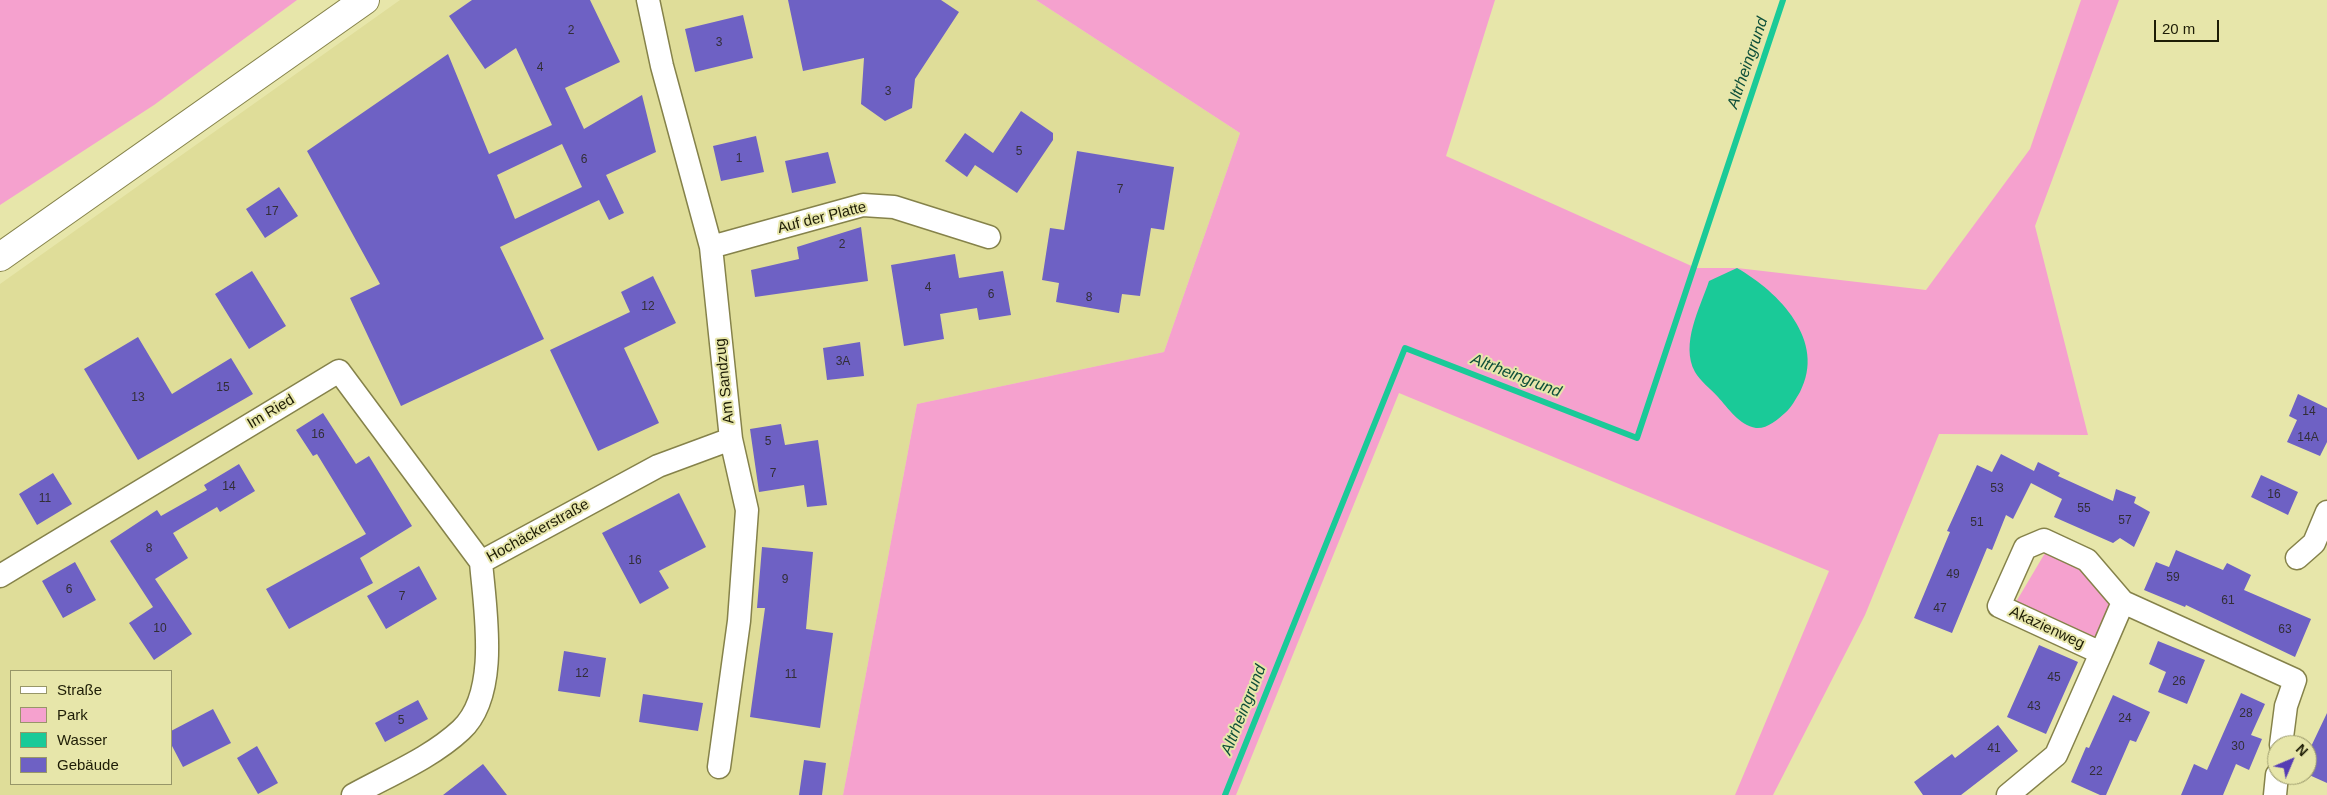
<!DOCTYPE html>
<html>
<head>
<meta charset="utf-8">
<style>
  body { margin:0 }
  #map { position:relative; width:2327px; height:795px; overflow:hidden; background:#e7e6aa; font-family:Arial,sans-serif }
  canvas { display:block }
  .legend { position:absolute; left:10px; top:670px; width:162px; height:115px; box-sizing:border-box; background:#e7e6aa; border:1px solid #979668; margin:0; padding:6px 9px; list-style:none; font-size:15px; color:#1e1d06 }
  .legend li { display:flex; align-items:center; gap:10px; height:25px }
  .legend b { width:25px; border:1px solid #979668 }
  .north { position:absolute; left:2267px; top:735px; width:50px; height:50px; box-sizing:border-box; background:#e7e6aa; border:1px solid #979668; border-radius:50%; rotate:45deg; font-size:14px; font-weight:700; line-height:20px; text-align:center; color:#1e1d06 }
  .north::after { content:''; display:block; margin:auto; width:18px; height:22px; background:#553cb4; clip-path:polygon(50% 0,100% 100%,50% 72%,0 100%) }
  .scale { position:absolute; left:2154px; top:20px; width:65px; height:22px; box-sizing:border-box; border:2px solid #1e1d06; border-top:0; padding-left:6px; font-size:15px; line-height:18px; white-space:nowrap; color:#1e1d06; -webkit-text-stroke:4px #e7e6aa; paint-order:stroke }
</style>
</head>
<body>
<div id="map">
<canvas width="2327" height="795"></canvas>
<ul class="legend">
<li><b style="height:6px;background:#fff"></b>Straße</li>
<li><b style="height:14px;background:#f5a1ce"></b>Park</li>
<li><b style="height:14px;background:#1aca98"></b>Wasser</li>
<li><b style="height:14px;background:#6e61c4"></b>Gebäude</li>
</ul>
<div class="north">N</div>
<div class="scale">20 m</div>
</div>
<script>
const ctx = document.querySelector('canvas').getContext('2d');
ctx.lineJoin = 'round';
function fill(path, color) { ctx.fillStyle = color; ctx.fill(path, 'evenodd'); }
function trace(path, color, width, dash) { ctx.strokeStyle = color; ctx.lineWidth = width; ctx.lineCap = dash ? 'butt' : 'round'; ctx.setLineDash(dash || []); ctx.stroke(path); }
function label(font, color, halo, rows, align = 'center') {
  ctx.font = font + ' Arial,sans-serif'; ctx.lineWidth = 4; ctx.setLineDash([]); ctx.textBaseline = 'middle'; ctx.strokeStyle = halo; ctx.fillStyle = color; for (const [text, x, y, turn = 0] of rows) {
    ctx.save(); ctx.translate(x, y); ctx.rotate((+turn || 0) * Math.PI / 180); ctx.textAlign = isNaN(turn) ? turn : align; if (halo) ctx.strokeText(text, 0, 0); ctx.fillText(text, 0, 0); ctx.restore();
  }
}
fill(new Path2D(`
  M400,0H1036L1240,133L1164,352L917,404L843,795H0V284ZM11,671H171V784H11Z`), '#dfdd99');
fill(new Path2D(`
  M0,0H297L154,105L0,205Z
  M1036,0H1495L1446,156L1696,268H1737L1926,290L2030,149L2081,0H2119L2035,226L2088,435L1939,434L1865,615L1773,795H1735L1829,571L1399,393L1236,795H843L917,404L1164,352L1240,133Z
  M2045,553L2095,575L2121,605L2099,647L2016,602Z`), '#f5a1ce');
fill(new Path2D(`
  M1737,268C1779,292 1827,341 1800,392C1795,400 1792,407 1785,413C1777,420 1767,429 1756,428C1739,425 1728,408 1718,397C1711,389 1700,381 1695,372C1680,344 1700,308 1709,281Z`), '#1aca98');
trace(new Path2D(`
  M1225,795L1405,348L1637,438L1783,0`), '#1aca98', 6);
fill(new Path2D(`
  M472,0H590L620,62L565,88L584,129L642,95L656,152L606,175L624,213L609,220L599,200L500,247L544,339L401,406L350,298L380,284L307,151L448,54L489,154L552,125L516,48L485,69L449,16ZM562,144L582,187L515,219L497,175Z
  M788,0H941L959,12L915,79L912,108L885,121L861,104L864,58L803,71Z
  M743,15L753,58L695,72L685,29Z
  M1021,111L1053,133V140L1017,193L975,165L967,177L945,161L965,133L993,153Z
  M756,136L764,172L721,181L713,146Z
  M1077,151L1174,167L1164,230L1151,228L1140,296L1122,294L1119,313L1056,302L1059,283L1042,280L1050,228L1064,230Z
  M828,152L836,183L792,193L785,161Z
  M279,187L298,216L265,238L246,209Z
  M861,227L868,281L755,297L751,270L799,259L797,247Z
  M955,254L959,278L1003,271L1011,315L979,320L977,308L940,314L944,339L904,346L891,265Z
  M252,271L286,326L249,349L215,294Z
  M653,276L676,323L624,348L659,423L598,451L550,350L630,312L621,292Z
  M138,337L172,394L231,358L253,394L138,460L84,369Z
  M860,342L864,376L827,380L823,348Z
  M2298,394L2327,408V442L2320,456L2287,442L2297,420L2289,416Z
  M323,413L356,464L369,456L412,526L360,558L373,583L289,629L266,589L366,534L317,454L313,456L296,430Z
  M781,424L785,445L818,440L827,505L807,507L804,485L759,492L750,429Z
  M2001,454L2034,471L2038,462L2060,473L2058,476L2113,501L2116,489L2136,497L2134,503L2150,512L2134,547L2120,538L2113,543L2054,517L2062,499L2031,483L2013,519L2006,515L1992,550L1987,548L1952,633L1914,618L1950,532L1947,531L1977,465L1992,472Z
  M239,464L255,491L220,512L217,507L173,533L188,558L155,579L192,634L154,660L129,623L153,607L110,541L157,510L161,516L207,490L204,485Z
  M53,473L72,504L37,525L19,494Z
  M2261,475L2298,492L2288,515L2251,497Z
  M679,493L706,547L659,571L669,588L640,604L602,533Z
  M762,547L813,552L806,629L833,633L820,728L750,717L765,608H757Z
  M2176,550L2223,570L2227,563L2251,575L2244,590L2311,619L2295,657L2186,605L2185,607L2144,590L2156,562L2169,567Z
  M75,562L96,600L63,618L42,581Z
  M419,566L437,599L386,629L367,596Z
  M2158,641L2205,660L2187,704L2158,692L2166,672L2149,664Z
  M2039,645L2078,662L2046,734L2007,717Z
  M564,651L606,658L600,697L558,691Z
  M2241,693L2265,704L2251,735L2262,739L2249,770L2236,764L2223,795H2181L2194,764L2207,770Z
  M643,694L703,703L698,731L639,722Z
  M2113,695L2150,712L2136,742L2130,740L2106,795H2100L2071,782L2086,747L2089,748Z
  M418,700L428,719L385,742L375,723Z
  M213,709L231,743L183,767L171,744V731Z
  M2327,713V783L2307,774V755Z
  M1998,725L2018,751L1961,795H1923L1914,782L1952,754L1955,758Z
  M257,746L278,783L258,794L237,758Z
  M804,760L826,763L822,795H799Z
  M483,764L507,795H443Z`), '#6e61c4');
const minor = new Path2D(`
  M648,0L662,66L711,247L731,439L747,510L739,621L719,767
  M711,247L863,205L894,207L989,237
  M2297,558L2314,543L2327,512
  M0,576L339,371L481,562
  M2123,602L2101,653L1999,606L2025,548L2044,540L2087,560L2123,602L2295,680L2286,706L2281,745
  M353,795C389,775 431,758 461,730C500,694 485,610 481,562L658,466L731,439
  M2008,795L2056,755L2101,653
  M2275,795L2277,775`);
const tertiary = new Path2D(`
  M0,257L365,0`);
trace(minor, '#85824a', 25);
trace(tertiary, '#85824a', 30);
trace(minor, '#fff', 22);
trace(tertiary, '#fff', 28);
label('12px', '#322e36', null, [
  ["2",571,31],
  ["3",719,43],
  ["4",540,68],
  ["3",888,92],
  ["5",1019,152],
  ["1",739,159],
  ["6",584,160],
  ["7",1120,190],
  ["17",272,212],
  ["2",842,245],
  ["4",928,288],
  ["6",991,295],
  ["8",1089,298],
  ["12",648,307],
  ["3A",843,362],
  ["15",223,388],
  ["13",138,398],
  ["14",2309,412],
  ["16",318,435],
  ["14A",2308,438],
  ["5",768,442],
  ["7",773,474],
  ["14",229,487],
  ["53",1997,489],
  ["16",2274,495],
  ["11",45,499],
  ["55",2084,509],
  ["57",2125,521],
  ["51",1977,523],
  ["8",149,549],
  ["16",635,561],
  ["49",1953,575],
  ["59",2173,578],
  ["9",785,580],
  ["6",69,590],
  ["7",402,597],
  ["61",2228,601],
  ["47",1940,609],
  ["10",160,629],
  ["63",2285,630],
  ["12",582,674],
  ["11",791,675],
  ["45",2054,678],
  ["26",2179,682],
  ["43",2034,707],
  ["28",2246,714],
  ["24",2125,719],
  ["5",401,721],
  ["30",2238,747],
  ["41",1994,749],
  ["22",2096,772]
]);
label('15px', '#1e1d06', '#e7e6aa', [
  ["Auf der Platte",822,218,-14],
  ["Am Sandzug",725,381,-96],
  ["Im Ried",271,412,-31],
  ["Hochäckerstraße",538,531,-29],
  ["Akazienweg",2047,628,25]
]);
label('italic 16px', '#0e4f3a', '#e7e6aa', [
  ["Altrheingrund",1748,63,-71],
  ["Altrheingrund",1516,376,21],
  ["Altrheingrund",1244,710,-68]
]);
</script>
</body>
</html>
